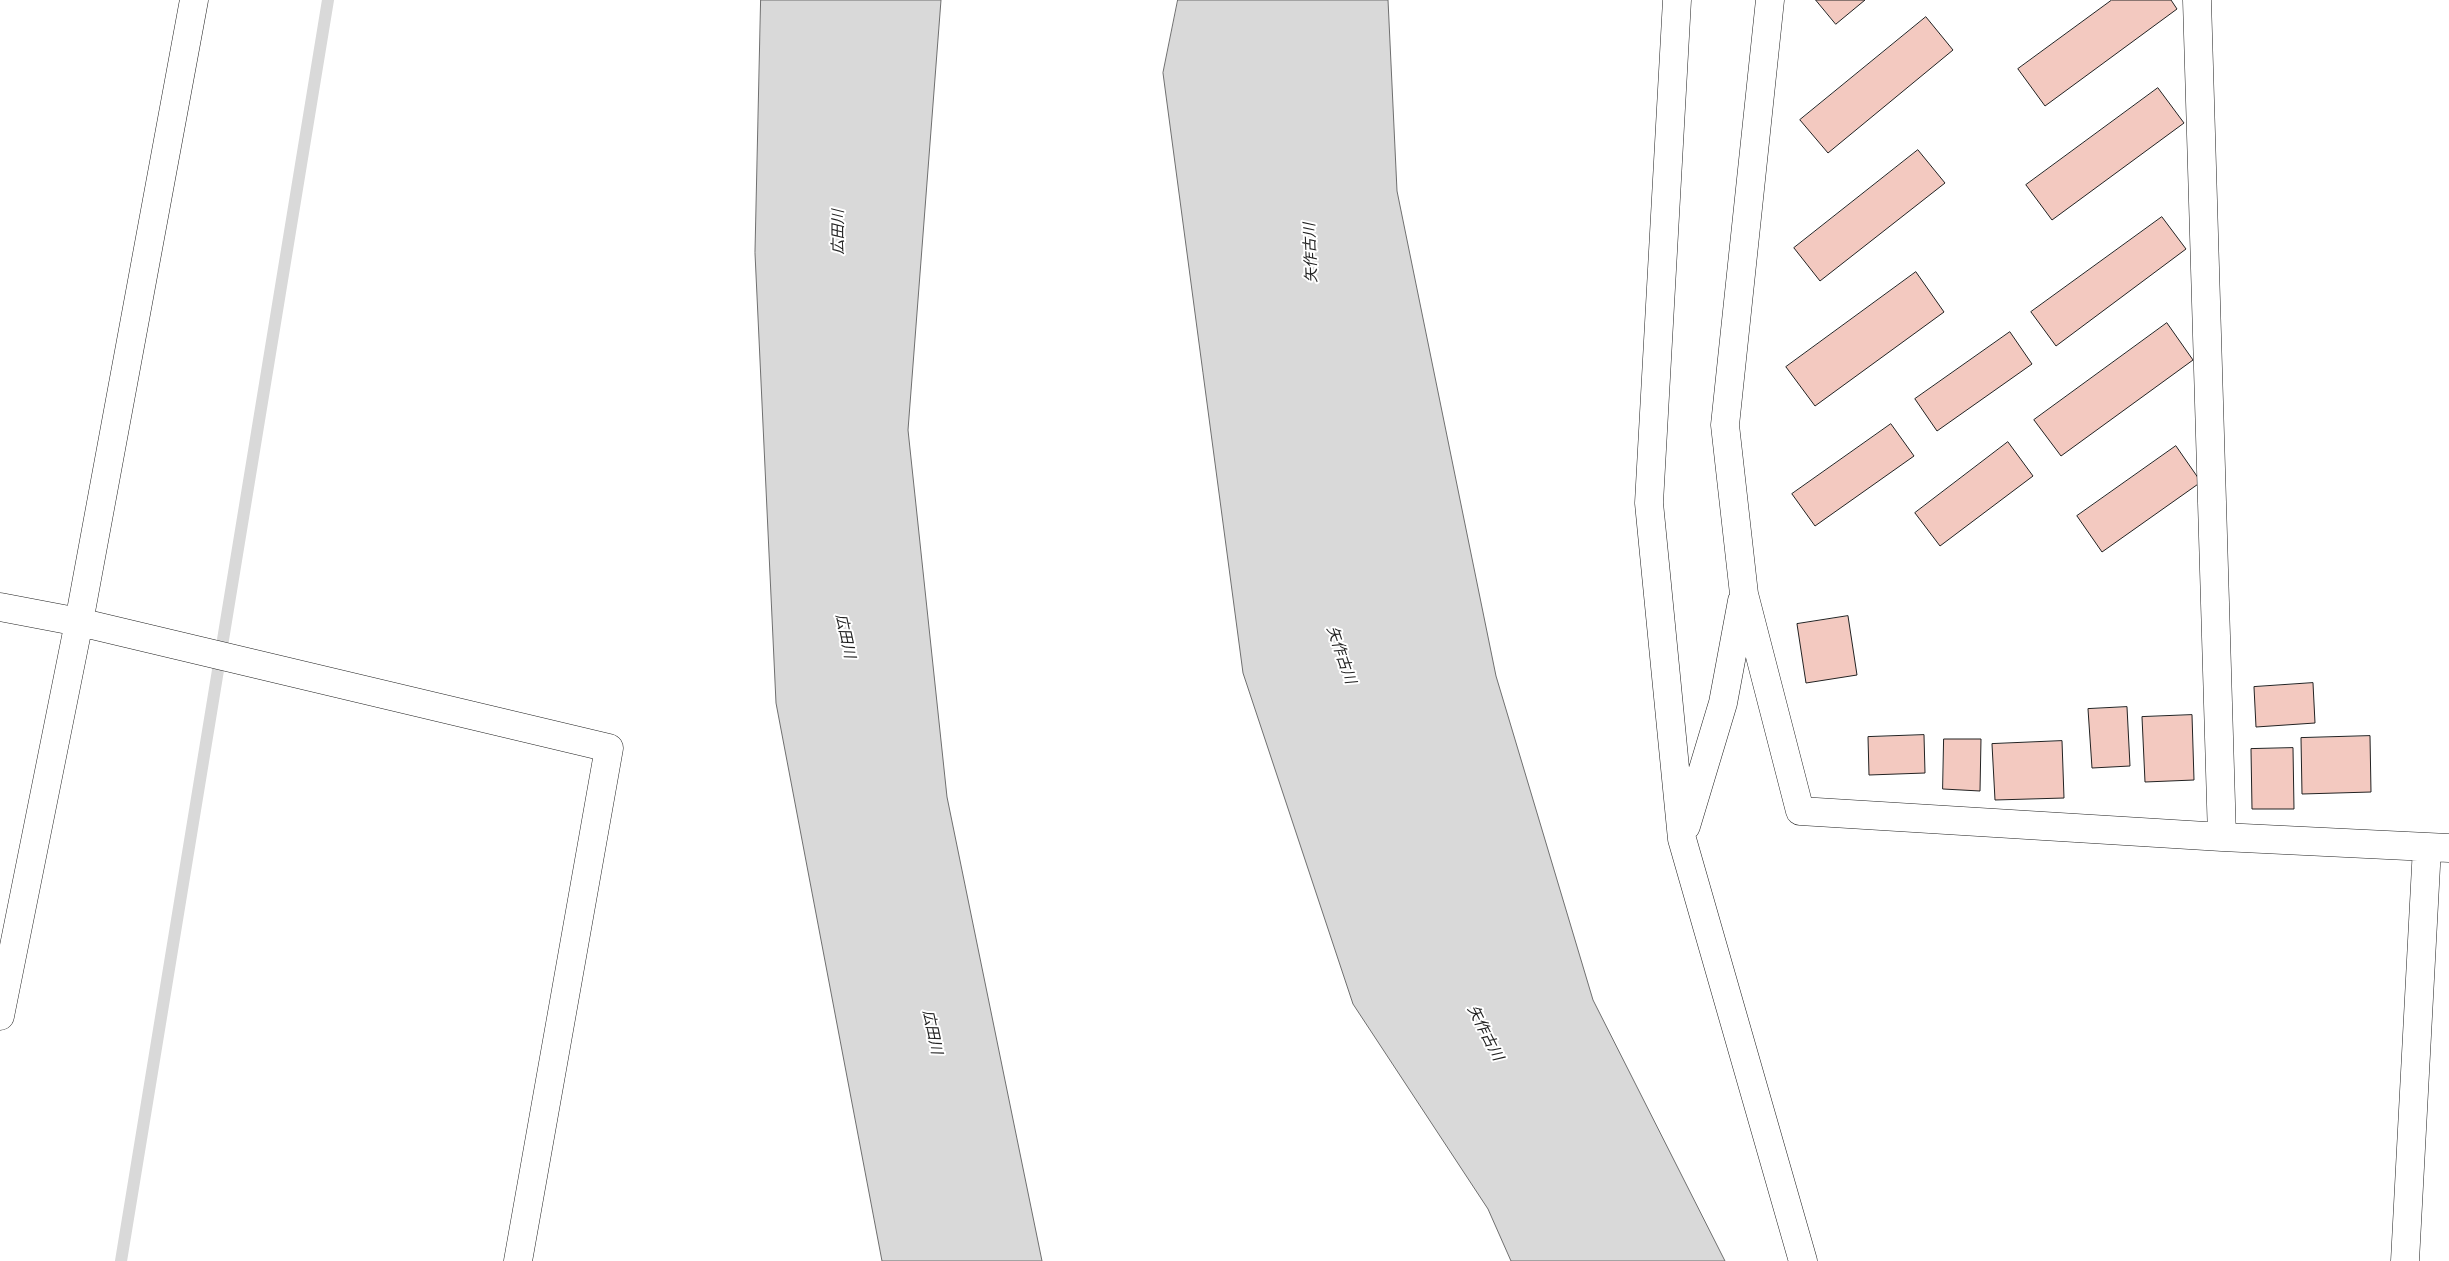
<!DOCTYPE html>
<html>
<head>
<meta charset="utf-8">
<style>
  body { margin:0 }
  canvas { display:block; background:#fff }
</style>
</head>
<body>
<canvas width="2449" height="1261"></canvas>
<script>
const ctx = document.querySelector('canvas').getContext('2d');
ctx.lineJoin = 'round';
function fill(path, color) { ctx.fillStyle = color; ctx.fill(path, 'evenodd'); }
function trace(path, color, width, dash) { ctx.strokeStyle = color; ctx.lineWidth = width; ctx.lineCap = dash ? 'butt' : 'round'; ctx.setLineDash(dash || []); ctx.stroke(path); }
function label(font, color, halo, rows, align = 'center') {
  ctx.font = font + ' Figtree,"Noto Sans JP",sans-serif'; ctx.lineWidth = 4; ctx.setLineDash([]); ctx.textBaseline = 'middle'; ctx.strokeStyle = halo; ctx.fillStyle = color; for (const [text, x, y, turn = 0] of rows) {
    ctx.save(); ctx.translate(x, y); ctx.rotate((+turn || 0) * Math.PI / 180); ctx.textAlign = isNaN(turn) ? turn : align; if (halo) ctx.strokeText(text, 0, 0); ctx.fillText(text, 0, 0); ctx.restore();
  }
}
const water = new Path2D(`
  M761,0H941L908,430L947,797L1042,1261H882L776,703L755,253Z
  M1178,0H1388L1397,191L1496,676L1593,1000L1725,1261H1511L1488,1209L1353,1004L1243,673L1163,73Z`);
fill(water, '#d9d9d9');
trace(water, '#6f6f6f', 1);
trace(new Path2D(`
  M121,1261L328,0`), '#d9d9d9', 12);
const building = new Path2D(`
  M1816,0H1865L1836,24Z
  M2112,0H2171L2177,9L2045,106L2018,69Z
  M1926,17L1953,50L1828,153L1800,120Z
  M2158,88L2184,123L2052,220L2026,185Z
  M1918,150L1945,183L1820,281L1794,248Z
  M2162,217L2186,249L2056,346L2031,312Z
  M1916,272L1944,312L1815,406L1786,367Z
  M2167,323L2193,360L2061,456L2034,420Z
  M2010,332L2032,364L1937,431L1915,399Z
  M1891,424L1914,456L1815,526L1792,494Z
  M2008,442L2033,476L1940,546L1915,513Z
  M2176,446L2201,482L2102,552L2077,516Z
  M1848,616L1857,675L1806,683L1797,624Z
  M2313,683L2315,723L2256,727L2254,687Z
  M2127,707L2130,766L2092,768L2088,709Z
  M2192,715L2194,780L2145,782L2142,717Z
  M1924,735L1925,773L1869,775L1868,737Z
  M2370,736L2371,792L2302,794L2301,738Z
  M1944,739H1981L1980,791L1943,789Z
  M2062,741L2064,798L1995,800L1992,744Z
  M2293,748L2294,809H2252L2251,749Z`);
fill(building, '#f3c9c0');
trace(building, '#222', 1);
const minor = new Path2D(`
  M1677,0L1649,503L1682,839L1803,1261
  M1770,0L1725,425L1744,594L1800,811L2222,837L2449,848
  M2197,0L2222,837
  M0,607L79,622L609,748L518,1261
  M1686,826L1723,703L1742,601
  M0,1016L79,622L194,0
  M2405,1261L2427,847`);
trace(minor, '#222', 29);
trace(minor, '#fff', 28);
label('italic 15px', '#222', '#fff', [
  ["広田川",839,232,-90],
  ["矢作古川",1311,253,-92],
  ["広田川",845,636,78],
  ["矢作古川",1341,655,71],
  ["広田川",932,1032,78],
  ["矢作古川",1485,1033,63]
]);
</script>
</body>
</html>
